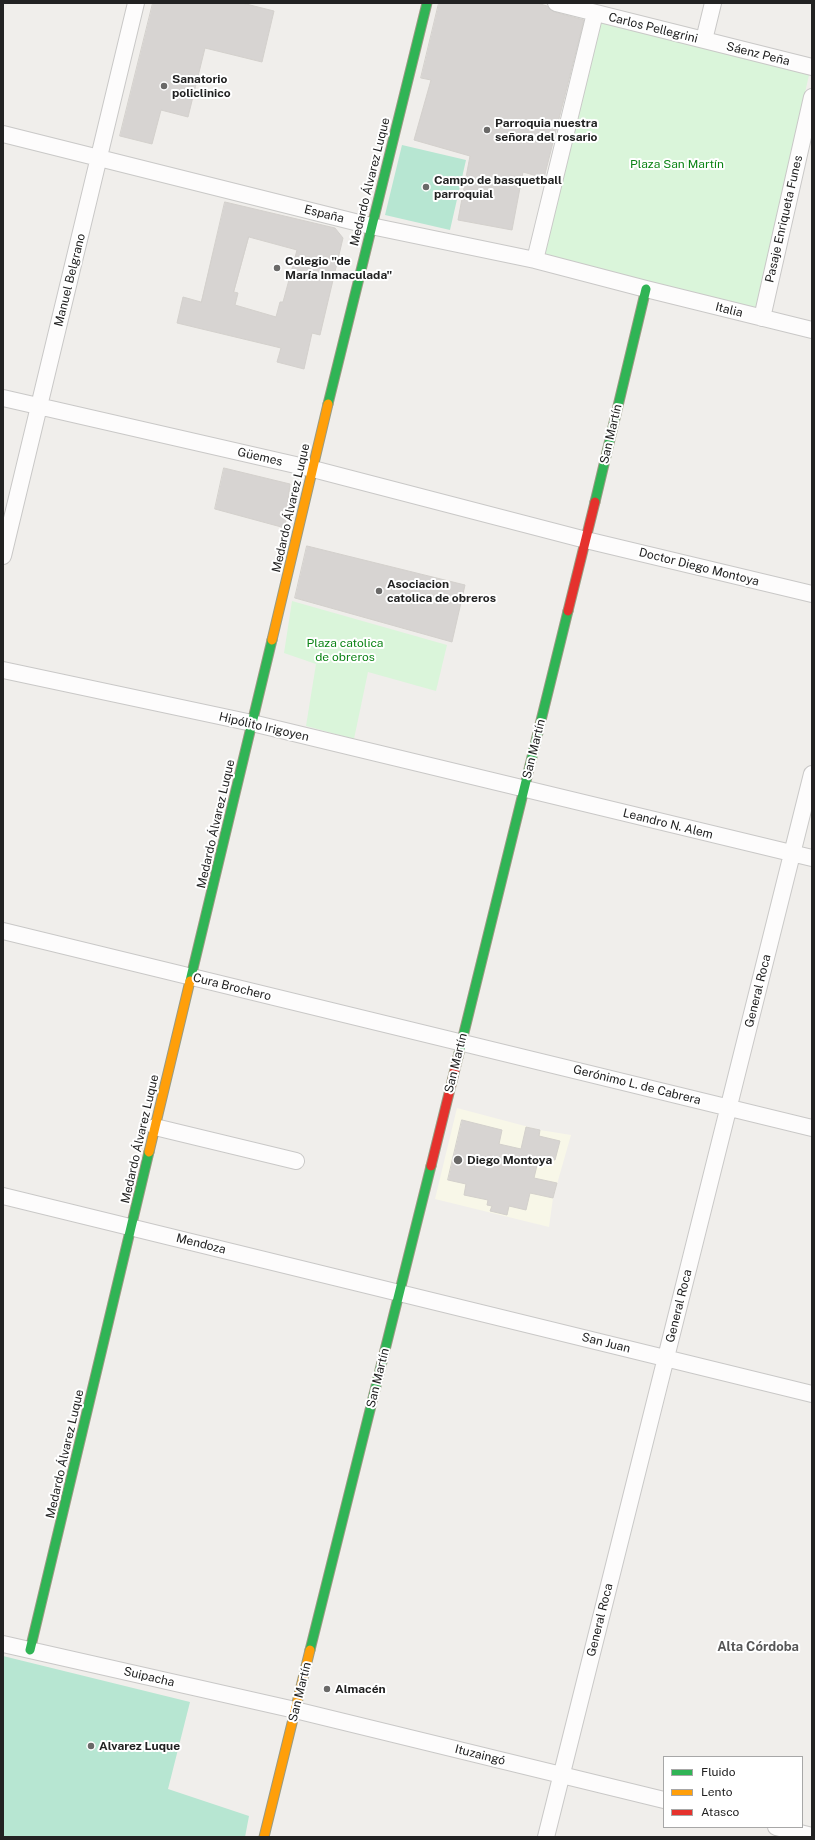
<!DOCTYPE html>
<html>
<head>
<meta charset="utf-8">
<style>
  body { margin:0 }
  #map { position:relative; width:815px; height:1840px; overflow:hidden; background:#f0eeeb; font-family:"Public Sans",sans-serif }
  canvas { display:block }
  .frame { position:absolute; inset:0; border:4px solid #222; pointer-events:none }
  .legend { position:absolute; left:663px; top:1756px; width:140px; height:72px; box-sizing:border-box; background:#fff; border:1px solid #a7a7a7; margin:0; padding:5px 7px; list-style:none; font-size:12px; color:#222 }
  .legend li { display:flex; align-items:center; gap:8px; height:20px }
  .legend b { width:20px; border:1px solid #a7a7a7 }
</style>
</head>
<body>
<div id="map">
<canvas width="815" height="1840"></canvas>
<div class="frame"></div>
<ul class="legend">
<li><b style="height:5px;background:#30b455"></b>Fluido</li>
<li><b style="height:5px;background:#ff9f0a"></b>Lento</li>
<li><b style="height:5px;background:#e5322d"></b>Atasco</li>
</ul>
</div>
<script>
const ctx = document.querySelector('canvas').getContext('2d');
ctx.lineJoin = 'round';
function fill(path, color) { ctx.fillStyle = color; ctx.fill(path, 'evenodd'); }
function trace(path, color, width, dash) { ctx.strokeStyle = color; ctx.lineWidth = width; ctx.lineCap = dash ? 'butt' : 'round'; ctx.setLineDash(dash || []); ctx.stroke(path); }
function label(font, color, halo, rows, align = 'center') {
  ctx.font = font + ' "Public Sans",sans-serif'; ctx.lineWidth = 4; ctx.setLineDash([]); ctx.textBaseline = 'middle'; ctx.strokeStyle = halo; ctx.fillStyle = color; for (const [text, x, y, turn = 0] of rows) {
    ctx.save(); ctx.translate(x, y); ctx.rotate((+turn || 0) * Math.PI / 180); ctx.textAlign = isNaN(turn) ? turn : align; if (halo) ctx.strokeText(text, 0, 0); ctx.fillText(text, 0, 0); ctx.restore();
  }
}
fill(new Path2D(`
  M457,1108L540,1130L571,1135L553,1198L549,1227L435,1199Z`), '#f8f7e8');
fill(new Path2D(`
  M598,20L809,75L756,309L543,254Z
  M292,601L447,645L436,691L368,672L354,739L306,726L316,664L284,653Z`), '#daf5da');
fill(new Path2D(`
  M402,145L466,160L450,230L385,215Z
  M3,1656L190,1702L168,1789L249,1816L245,1837H3Z`), '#b7e6d2');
const building = new Path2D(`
  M153,3H242L274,11L262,62L205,48L188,117L161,110L152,144L120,136Z
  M439,3H537L547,6L554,12L584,20L544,178L523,172L512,230L458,220L470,156L414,140L431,80L421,78Z
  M225,202L335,228L343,238L320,335L312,333L304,369L277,362L281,348L177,323L183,297L201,302ZM249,237L297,250L283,302H280L276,317L235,305L238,293L234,292Z
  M224,468L290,484L285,528L215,509Z
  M307,546L465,585L452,642L295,598Z
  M462,1120L502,1130L499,1144L521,1149L526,1127L540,1130L539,1136L560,1141L555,1160L539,1157L534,1178L557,1183L553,1198L530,1193L526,1210L509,1206L507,1215L490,1211L492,1206L487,1205L488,1200L464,1195L466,1184L448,1180Z`);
fill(building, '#d7d4d2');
trace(building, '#d3d0cc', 1);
const street = new Path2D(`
  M556,3L812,67
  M704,40L713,3
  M3,134L371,226L535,260L646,289L812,330
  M535,260L595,13
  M762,318L812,97
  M3,398L313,469L586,540L812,594
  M3,556L136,3
  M3,670L252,723L812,858
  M3,931L812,1128
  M155,1127L296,1161
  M3,1196L812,1394
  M3,1644L295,1710L664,1800
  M776,1827L812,1836
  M546,1837L812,774`);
const fast = new Path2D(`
  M328,404L427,3
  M595,502L646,289
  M190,981L272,640
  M458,1057L568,611
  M30,1650L149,1152
  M310,1650L431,1166`);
const slow = new Path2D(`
  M272,640L328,404
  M149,1152L190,981
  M264,1837L310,1650`);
const jam = new Path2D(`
  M568,611L595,502
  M431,1166L458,1057`);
trace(street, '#c9c8c7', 18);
trace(fast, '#999a82', 11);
trace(slow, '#999a82', 11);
trace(jam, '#999a82', 11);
trace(street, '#fdfcfc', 16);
trace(fast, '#30b455', 9);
trace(slow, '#ff9f0a', 9);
trace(jam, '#e5322d', 9);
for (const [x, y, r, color] of [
  [164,86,4,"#6a6968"],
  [487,130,4,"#6a6968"],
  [426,187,4,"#6a6968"],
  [277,268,4,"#6a6968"],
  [379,591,4,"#6a6968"],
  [458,1160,5,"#6a6968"],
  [327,1689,4,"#6a6968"],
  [91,1746,4,"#6a6968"]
]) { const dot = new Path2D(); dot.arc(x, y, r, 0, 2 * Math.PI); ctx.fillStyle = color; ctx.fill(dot); trace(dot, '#fff', 1.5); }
label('12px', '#222', '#fff', [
  ["Carlos Pellegrini",653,28,14],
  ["Sáenz Peña",758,54,14],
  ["Medardo Álvarez Luque",370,182,-76],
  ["España",324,214,14],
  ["Pasaje Enriqueta Funes",784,219,-77],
  ["Manuel Belgrano",70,280,-76],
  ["Italia",729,310,14],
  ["San Martín",611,434,-77],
  ["Güemes",260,457,13],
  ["Medardo Álvarez Luque",291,508,-77],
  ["Doctor Diego Montoya",699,567,14],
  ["Hipólito Irigoyen",264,727,13],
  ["San Martín",534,749,-76],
  ["Medardo Álvarez Luque",216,824,-77],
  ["Leandro N. Alem",668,824,14],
  ["Cura Brochero",232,987,14],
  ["General Roca",758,991,-76],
  ["San Martín",456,1063,-76],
  ["Gerónimo L. de Cabrera",637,1085,14],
  ["Medardo Álvarez Luque",140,1139,-77],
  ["Mendoza",201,1244,14],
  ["General Roca",679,1306,-76],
  ["San Juan",606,1343,14],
  ["San Martín",378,1378,-76],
  ["Medardo Álvarez Luque",65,1454,-77],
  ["General Roca",600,1620,-76],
  ["Suipacha",149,1677,13],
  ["San Martín",300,1692,-76],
  ["Ituzaingó",480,1755,14]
]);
label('bold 12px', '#222', '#fff', [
  ["Sanatorio",172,79],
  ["policlinico",172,93],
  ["Parroquia nuestra",495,123],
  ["señora del rosario",495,137],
  ["Campo de basquetball",434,180],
  ["parroquial",434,194],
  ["Colegio \"de",285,261],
  ["María Inmaculada\"",285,275],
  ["Asociacion",387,584],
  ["catolica de obreros",387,598],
  ["Diego Montoya",467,1160],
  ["Almacén",335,1689],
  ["Alvarez Luque",99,1746]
], 'left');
label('12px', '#0c8416', '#fff', [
  ["Plaza San Martín",677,164],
  ["Plaza catolica",345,643],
  ["de obreros",345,657]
]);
label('bold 13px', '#555', '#fff', [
  ["Alta Córdoba",758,1647]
]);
</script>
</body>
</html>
